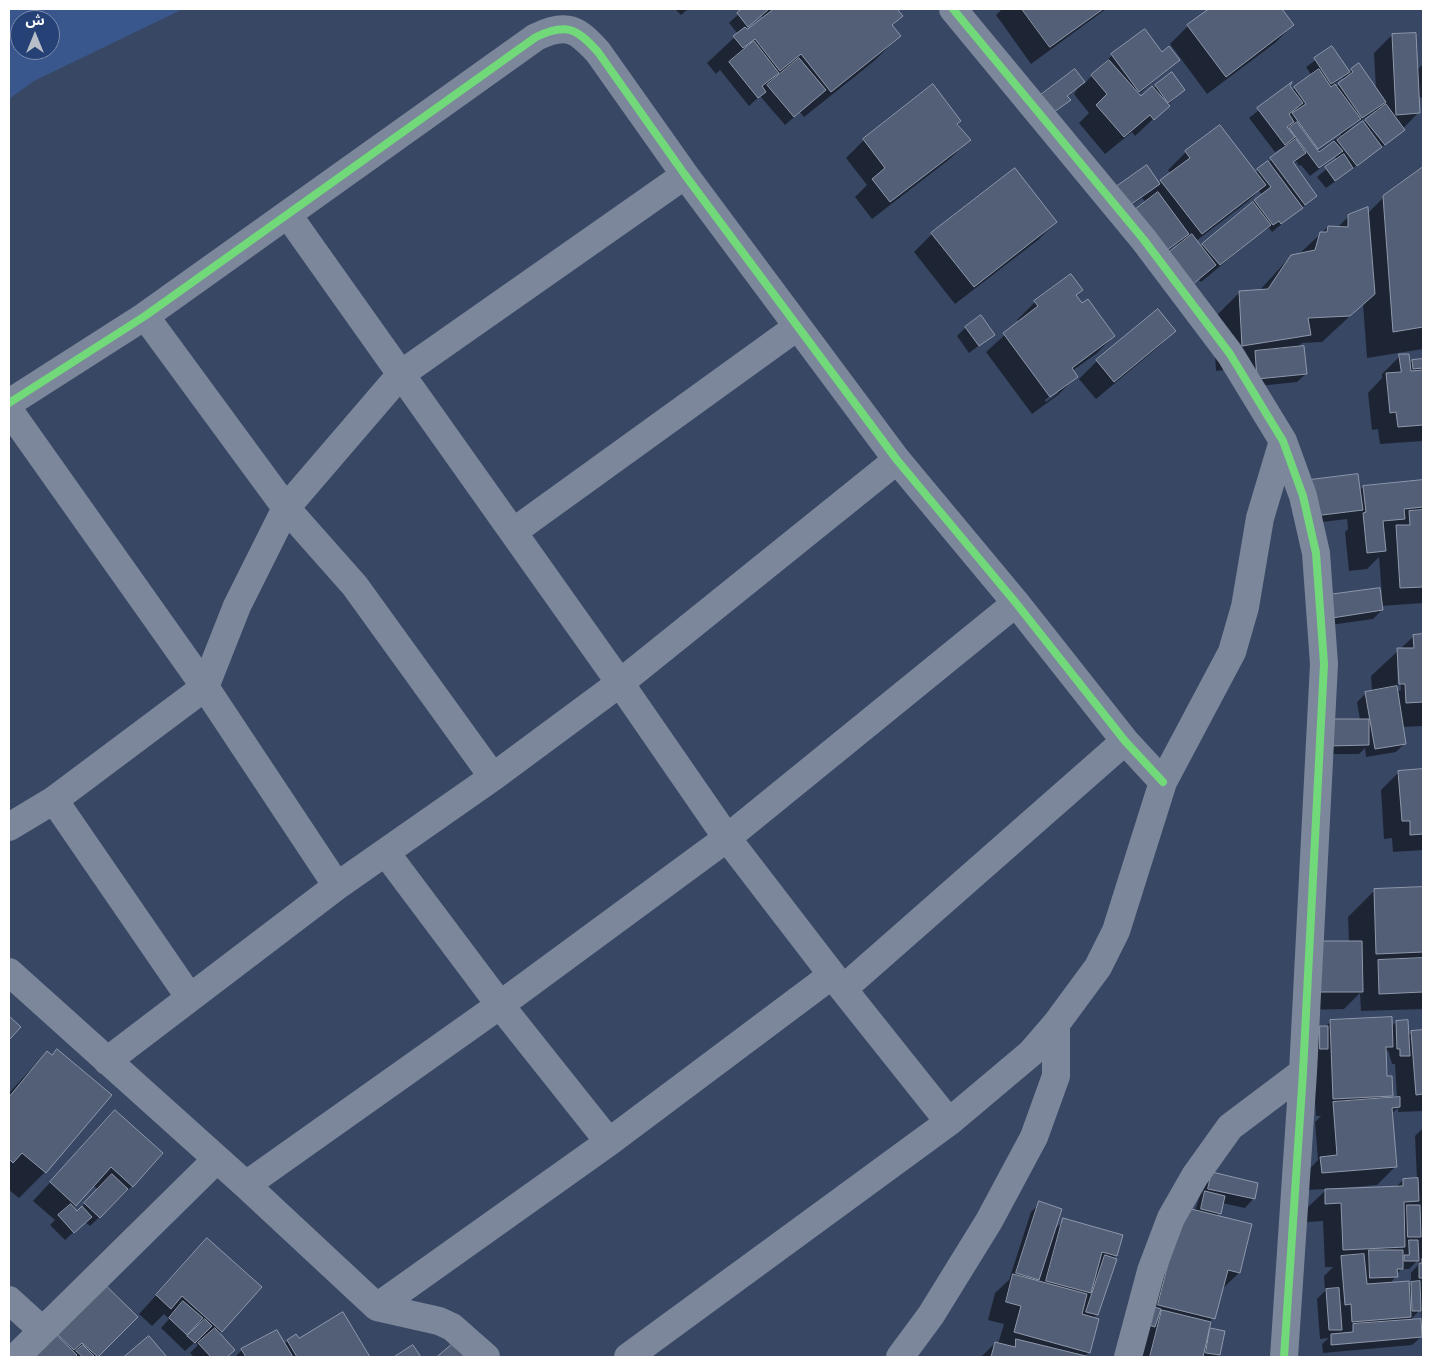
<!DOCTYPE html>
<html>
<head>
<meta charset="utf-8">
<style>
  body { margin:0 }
  #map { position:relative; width:1432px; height:1366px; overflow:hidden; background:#384764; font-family:"Varela Round","Noto Sans Arabic",sans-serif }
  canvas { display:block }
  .frame { position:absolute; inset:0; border:10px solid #fff; pointer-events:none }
  .north { position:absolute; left:10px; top:10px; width:50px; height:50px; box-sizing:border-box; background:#264176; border:1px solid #7d8dad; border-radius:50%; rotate:0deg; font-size:14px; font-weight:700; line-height:20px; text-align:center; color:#fff }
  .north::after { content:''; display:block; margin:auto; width:18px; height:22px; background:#b9bfc9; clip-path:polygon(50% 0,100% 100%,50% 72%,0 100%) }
</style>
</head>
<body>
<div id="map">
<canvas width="1432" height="1366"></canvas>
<div class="frame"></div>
<div class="north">ش</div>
</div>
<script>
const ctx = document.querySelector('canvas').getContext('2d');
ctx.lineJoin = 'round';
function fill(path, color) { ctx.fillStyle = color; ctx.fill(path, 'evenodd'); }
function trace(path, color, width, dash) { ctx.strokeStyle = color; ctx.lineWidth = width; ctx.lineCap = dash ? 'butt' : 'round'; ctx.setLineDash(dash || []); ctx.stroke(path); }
fill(new Path2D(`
  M9,9H183L34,81L9,99ZM20,20H50V50H20Z`), '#3a578d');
fill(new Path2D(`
  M675,9H688L681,15Z
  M744,9H896L902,16L892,26L900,36L873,62L804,117L800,112L785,125L760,96L749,106L720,70L716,74L707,63L738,34L729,23ZM761,15L763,18L747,31L745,29Z
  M1002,9H1106L1031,64L996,15Z
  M1212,9H1281L1293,25L1275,43L1207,94L1170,44L1188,26Z
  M1392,35L1416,71L1423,64V97L1418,98V113L1394,138L1326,188L1317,177L1337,160L1335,157L1310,176L1301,165L1299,166L1296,161L1292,164L1316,196L1272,232L1269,228L1263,231L1201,282L1199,280L1182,293L1179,246L1177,244L1154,261L1146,203L1142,198L1117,216L1105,198L1158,184L1171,174L1168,170L1186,152L1255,173L1286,148L1285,146L1275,152L1249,118L1289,86L1292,90L1312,76L1306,67L1332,48L1349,73L1352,70L1376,90L1374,53ZM1342,78L1345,80L1336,87L1334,84ZM1375,111L1376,113L1363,123L1343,135L1353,126ZM1341,132V135L1314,154L1312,152ZM1259,191L1262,195L1200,247L1196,241L1246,203Z
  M1162,53L1178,60L1138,95L1141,98L1172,74L1184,90L1135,136L1132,132L1105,154L1079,123L1089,113L1074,94L1078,88L1067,97L1069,100L1060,108L1038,125L1075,71L1084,84L1112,55Z
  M933,86L969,140L951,158L872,219L855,197L867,185L846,158L864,140Z
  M1423,168V349L1367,358L1363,304L1322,342L1302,343L1297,348L1306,374L1297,382L1249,387L1247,367L1216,371L1213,319L1240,292L1259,291L1291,256L1299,254L1328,227L1337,228L1349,216L1367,214L1384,197Z
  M1056,222L1038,240L955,304L914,252L932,234Z
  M1075,296L1082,305L1114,336L1096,354L1072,371L1076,377L1058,395L1032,414L986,352L1019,322L1017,320L1035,302ZM1058,390V393L1046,402L1045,400Z
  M966,327L993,335L969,353L957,336Z
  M1175,331L1157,348L1096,399L1079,379L1097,361Z
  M1400,356L1409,364L1412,361L1423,360V441L1380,444L1378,429L1372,430L1368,393L1382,378V374Z
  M1423,482V603L1381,606L1382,610L1373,619L1323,626L1320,605L1382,595L1379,557L1367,569L1349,571L1345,532L1348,529L1347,519L1306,524L1364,487Z
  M1423,630V726L1402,727L1405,743L1396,752L1366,757L1365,748L1359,754H1319L1360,720L1357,702L1366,693L1372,692L1371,676L1414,636L1423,635ZM1399,660L1401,690L1398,691L1397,663Z
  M1423,771V850L1393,852L1392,838L1384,839L1381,790L1399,772Z
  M1423,888V1009L1361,1011L1360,993L1344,1009L1302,1010L1349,942L1348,917L1375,890Z
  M1331,1021L1391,1027L1396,1022L1408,1036L1412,1032H1423V1111L1398,1112V1108L1391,1114L1395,1167L1377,1185L1342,1188L1343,1190L1395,1188L1403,1180H1417L1415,1136L1423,1128V1327L1420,1328L1421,1337L1412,1345L1323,1353L1322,1344L1329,1338L1320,1339L1317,1299L1325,1291L1324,1276L1333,1267H1325L1323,1221L1307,1222V1208L1327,1189L1304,1190L1303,1176L1318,1160L1315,1122L1321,1116H1316L1311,1036L1320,1027H1325ZM1388,1050L1392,1064H1395L1397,1098L1388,1099L1392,1096L1386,1077L1385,1054ZM1418,1260V1265L1411,1273V1284L1408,1287L1390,1284L1401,1269H1409ZM1421,1309L1422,1320L1409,1321Z
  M47,1052L45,1172L19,1198L9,1190V1093Z
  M115,1112L161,1153L132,1186L90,1226L85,1222L65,1240L50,1225L55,1220L33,1201ZM93,1185L98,1190L77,1212L73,1208Z
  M1212,1174L1257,1184L1253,1199L1245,1208L1222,1203L1217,1217L1239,1273L1221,1290L1207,1333L1211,1330L1219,1355L1217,1357H1137L1125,1329L1195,1211L1204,1182Z
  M1040,1203L1055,1229L1064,1220L1121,1236L1097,1315L1093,1318L1097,1320L1088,1353L1084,1357H1086H981L995,1343L998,1344L1004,1324L988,1320L995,1293L1009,1280L1031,1212Z
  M207,1240L260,1287L219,1334L233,1350L226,1357H194L190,1353L198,1345L195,1342L185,1351L161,1328L169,1319L164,1314L152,1326L139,1314Z
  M342,1314L368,1357H235L242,1350L284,1344L295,1336L298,1340Z
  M136,1317L96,1357H9L41,1322Z`), '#0007');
const building = new Path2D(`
  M742,9H769L748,27L737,13Z
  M774,9H897L903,16L892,25L901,36L831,92L801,54L780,71L755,39L743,48L733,36L745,27L747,29Z
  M1022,9H1103L1050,47Z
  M1209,9H1282L1294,25L1226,77L1187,25Z
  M1145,29L1162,52L1169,46L1180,60L1139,92L1111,54Z
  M1416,33L1420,113L1396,115L1392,34Z
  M754,41L779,73L762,86L766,92L758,98L729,62Z
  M1332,46L1350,72L1331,84L1314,58Z
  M799,58L826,90L794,117L767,85Z
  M1109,60L1141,96L1152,86L1170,106L1154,120L1150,115L1124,137L1096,105L1107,94L1091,75Z
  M1359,63L1386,102L1362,118L1338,83L1353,72L1351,69Z
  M1075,69L1085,82L1067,96L1071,100L1047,117L1034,100Z
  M1319,69L1331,87L1335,84L1361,119L1318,149L1292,113L1306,104L1294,87Z
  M1172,72L1185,90L1168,103L1155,85Z
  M1292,82L1290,86L1303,103L1289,114L1294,122L1287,127L1295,137L1285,145L1257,108Z
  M933,84L961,121L957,124L971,140L890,202L872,179L885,168L863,139Z
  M1386,104L1405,130L1385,145L1365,120Z
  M1363,121L1382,147L1357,166L1337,140Z
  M1297,122L1319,152L1334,141L1343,151L1319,168L1289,128Z
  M1220,125L1266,185L1202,234L1160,180L1190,158L1185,151Z
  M1296,139L1306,153L1293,162L1317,196L1305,205L1270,158Z
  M1344,154L1353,168L1335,181L1325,167Z
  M1268,161L1303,208L1281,224L1279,221L1273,225L1254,200L1271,187L1257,169Z
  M1147,165L1160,184L1126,208L1113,189Z
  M1423,167V327L1393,332L1383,196Z
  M1015,168L1057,222L974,287L931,233Z
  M1158,192L1189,234L1163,253L1132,212Z
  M1253,202L1271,225L1220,265L1202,244Z
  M1368,207L1375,294L1350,316L1308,318L1311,335L1242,346L1239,291L1268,289L1291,255L1315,250L1320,232H1327L1328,226L1348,227V215Z
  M1192,234L1216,265L1192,285L1167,254Z
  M1071,274L1083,290L1076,295L1082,303L1088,299L1115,336L1072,368L1078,377L1050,397L1003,333L1038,306L1034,301Z
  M1158,309L1176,331L1114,382L1096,360Z
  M981,315L995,335L979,346L965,327Z
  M1304,346L1307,374L1257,379L1255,351Z
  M1399,354H1409L1411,371L1423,370V425L1398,427L1396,412L1390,413L1386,373L1401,372Z
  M1423,359V368L1413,369L1412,360Z
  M1358,474L1363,510L1314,516L1310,480Z
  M1423,480V507L1404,509L1405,519L1383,521L1386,551L1367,553L1363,513L1366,512L1363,486Z
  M1423,510V587L1400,588L1396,525H1410L1409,511Z
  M1380,588L1383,610L1332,618L1328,595Z
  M1423,634V702L1406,703L1405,684H1399L1397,648H1414L1413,635Z
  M1397,686L1406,744L1375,749L1365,692Z
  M1327,719H1369V745L1328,746Z
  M1423,769V834L1410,835V821H1402L1398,771Z
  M1423,887V952L1376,954L1374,889Z
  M1319,941H1362L1363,992H1320Z
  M1423,958V992L1379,994L1378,960Z
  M9,1016L21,1027L9,1040Z
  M1392,1017L1393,1047H1386L1387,1076H1392L1393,1096L1333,1099L1330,1020Z
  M1408,1020L1410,1056H1400V1049H1397L1396,1021Z
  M1320,1026H1328V1049H1320Z
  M1423,1030V1094L1416,1095L1411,1031Z
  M57,1049L112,1095L46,1173L22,1153L13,1163L9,1159V1097L47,1051L52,1055Z
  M1400,1097V1107L1392,1108L1397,1167L1322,1173L1320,1157L1337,1155L1333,1102Z
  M115,1110L163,1153L133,1187L111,1167L76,1206L50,1182Z
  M1212,1172L1258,1183L1255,1199L1208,1189Z
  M112,1174L128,1189L100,1218L84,1203Z
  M1418,1178L1419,1201L1404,1202L1405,1247L1343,1250L1341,1203L1325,1204V1189L1403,1186V1179Z
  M1205,1191L1225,1196L1221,1214L1201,1209Z
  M1039,1201L1062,1209L1039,1280L1016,1273Z
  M71,1204L77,1211L82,1206L92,1217L74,1233L58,1215Z
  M1407,1205H1420L1421,1237H1408Z
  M1183,1207L1252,1224L1240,1273L1228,1270L1215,1319L1158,1305Z
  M1063,1218L1123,1235L1117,1256L1102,1252L1091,1293L1046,1281Z
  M207,1238L262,1287L222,1332L182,1296L171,1309L156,1295Z
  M1409,1240H1418L1419,1261H1404V1255H1409Z
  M1369,1250H1403V1269H1397L1398,1277L1370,1278Z
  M1364,1254L1367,1284L1409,1281L1411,1317L1352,1322L1351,1304L1345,1305L1341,1256Z
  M1105,1255L1117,1259L1098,1315L1086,1312Z
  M1422,1259L1423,1278H1419V1263H1422Z
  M91,1271L138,1317L98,1357L82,1343L74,1350L57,1334Z
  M1013,1274L1087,1294L1082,1314L1099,1319L1090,1353L1014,1332L1021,1306L1006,1302Z
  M1420,1281L1421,1311H1412L1411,1282Z
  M1339,1288L1342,1330H1329L1326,1289Z
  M183,1301L203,1318L187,1335L169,1318Z
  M1139,1302L1161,1309L1155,1327L1133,1320Z
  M1162,1310L1211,1322L1203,1357H1150Z
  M343,1312L370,1357H297L287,1340L296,1334L299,1338Z
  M205,1319L212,1326L195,1343L187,1336Z
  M1421,1319L1422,1337L1331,1345V1334L1353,1332V1324Z
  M41,1320L77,1355L75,1357H9Z
  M215,1328L235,1350L227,1357H211L198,1343Z
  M1210,1328L1225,1331L1220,1355L1206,1353Z
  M277,1330L293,1357H246L241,1349Z
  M149,1336L167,1357H124Z
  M1016,1339L1090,1357H991L995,1342L1015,1347Z
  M456,1341L466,1353L461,1357H437Z
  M83,1345L95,1357H83L76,1351Z
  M413,1345L421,1357H394Z`);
fill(building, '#525f76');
trace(building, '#8f98ab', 1);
trace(new Path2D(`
  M953,9L1144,240L1230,354L1283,441L1303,496L1316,553L1324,664L1303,1072L1284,1357
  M288,215L620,683L727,838L843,989L949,1122
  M145,316L286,508L355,586L493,777
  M9,403L145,316L536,37C567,22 577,29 598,52L685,175L897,460L1016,603L1125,741L1163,782
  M9,410L205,687L337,886
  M513,532L797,327
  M54,800L190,998
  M9,827L54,800L205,687L237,606L286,508L401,374L685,175
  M386,853L500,1005L609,1142
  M9,972L246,1185L377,1307L439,1321L452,1327L486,1357
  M843,989L1125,741
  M107,1061L337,886L493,777L620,683L897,460
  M246,1185L500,1005L727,838L1016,603
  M9,1300L42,1330
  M377,1307L609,1142L832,975
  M16,1357L217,1159
  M628,1357L949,1122L1031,1053L1056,1024L1098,967L1116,931L1163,782L1232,652L1245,607L1260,518L1283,441
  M900,1357L931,1315L989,1221L1034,1137L1056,1076V1024
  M1128,1357L1151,1271L1171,1218L1195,1176L1230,1127L1303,1072`), '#7c879b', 28);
trace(new Path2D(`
  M953,9L1144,240L1230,354L1283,441L1303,496L1316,553L1324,664L1303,1072L1284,1357
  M9,403L145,316L536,37C567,22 577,29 598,52L685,175L897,460L1016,603L1125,741L1163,782`), '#71d979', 8);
</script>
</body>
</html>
